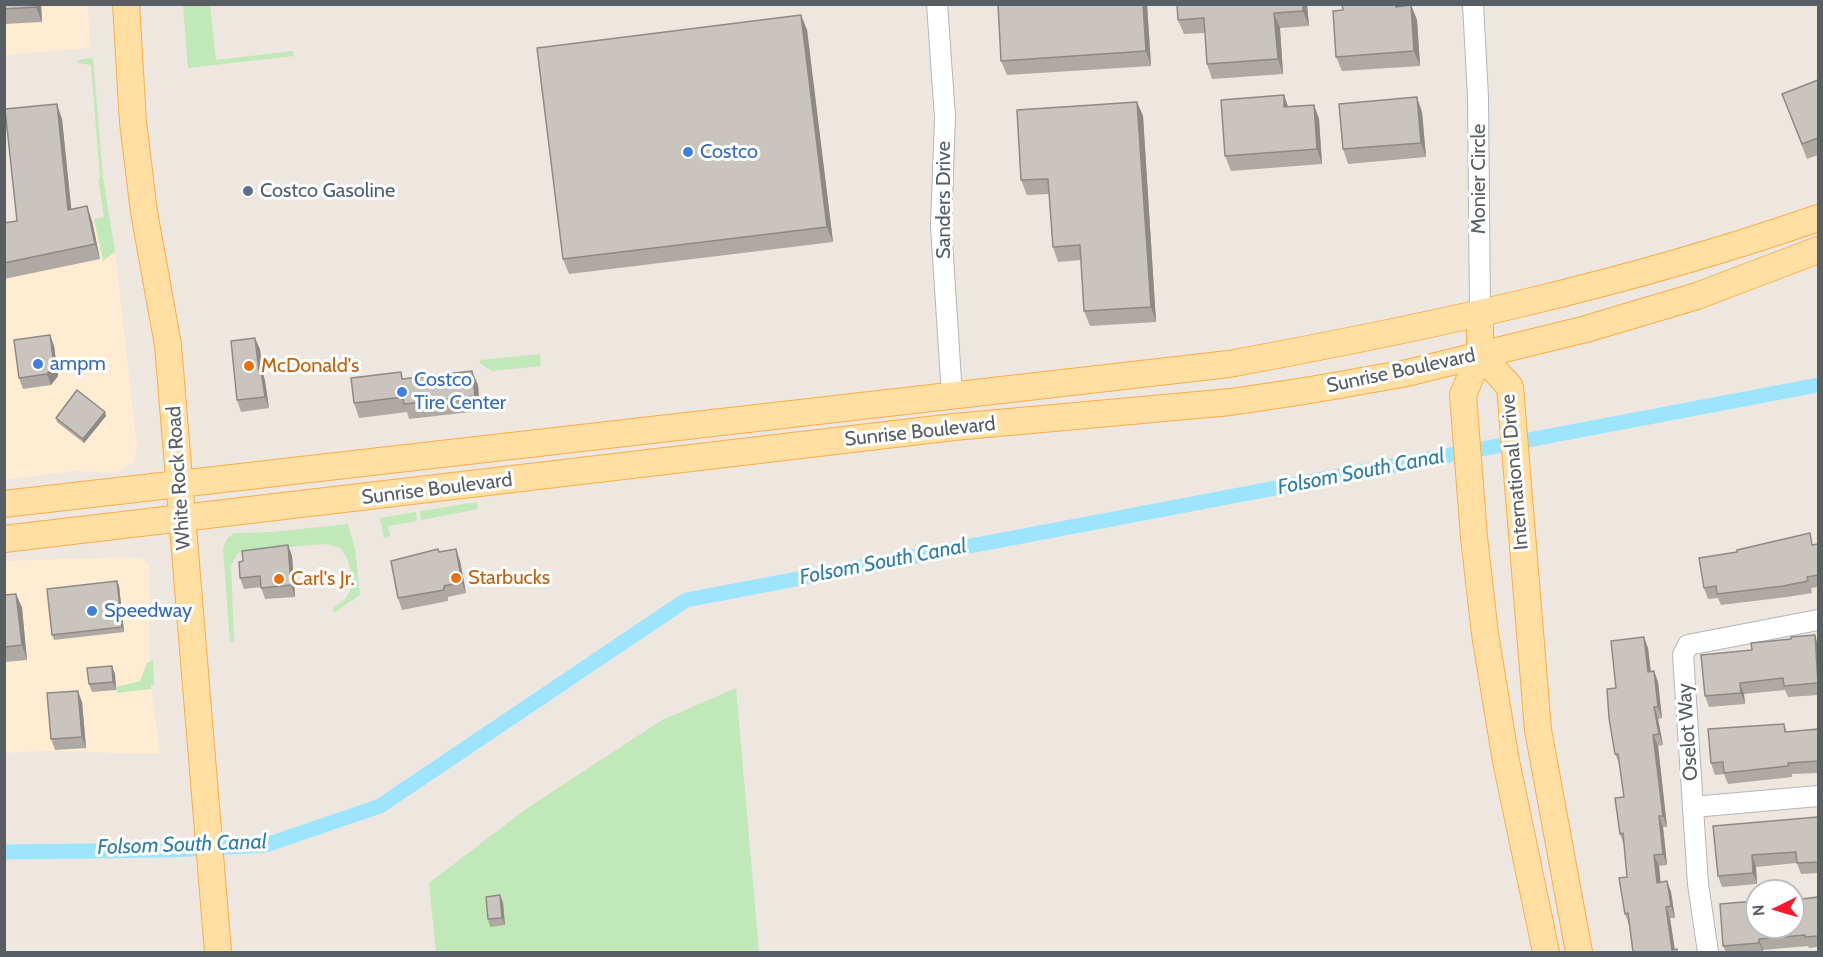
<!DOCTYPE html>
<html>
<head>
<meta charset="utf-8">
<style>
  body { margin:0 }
  #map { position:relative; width:1823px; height:957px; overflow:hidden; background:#ede7df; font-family:Cabin,sans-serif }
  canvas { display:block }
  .frame { position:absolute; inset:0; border:6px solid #585e62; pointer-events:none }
  .north { position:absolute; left:1745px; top:879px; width:60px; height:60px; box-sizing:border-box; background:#fff; border:2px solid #bcbfc0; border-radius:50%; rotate:265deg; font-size:16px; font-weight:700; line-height:24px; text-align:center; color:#585e62 }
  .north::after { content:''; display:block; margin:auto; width:21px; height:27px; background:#f9192f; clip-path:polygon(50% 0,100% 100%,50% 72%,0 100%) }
</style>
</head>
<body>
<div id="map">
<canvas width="1823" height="957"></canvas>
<div class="frame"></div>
<div class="north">N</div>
</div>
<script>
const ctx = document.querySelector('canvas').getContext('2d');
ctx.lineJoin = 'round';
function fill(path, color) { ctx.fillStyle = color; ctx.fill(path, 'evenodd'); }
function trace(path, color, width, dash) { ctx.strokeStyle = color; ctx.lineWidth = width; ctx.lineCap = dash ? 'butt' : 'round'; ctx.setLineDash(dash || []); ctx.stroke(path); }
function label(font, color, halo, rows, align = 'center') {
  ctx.font = font + ' Cabin,sans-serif'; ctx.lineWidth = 6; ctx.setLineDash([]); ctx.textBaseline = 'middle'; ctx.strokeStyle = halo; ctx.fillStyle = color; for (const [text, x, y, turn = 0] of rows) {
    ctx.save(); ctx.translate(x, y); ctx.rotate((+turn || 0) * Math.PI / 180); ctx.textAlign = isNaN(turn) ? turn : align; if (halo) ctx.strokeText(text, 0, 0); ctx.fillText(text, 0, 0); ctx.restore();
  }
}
fill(new Path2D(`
  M5,5H88L90,48L5,55Z
  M94,219L103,260L115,252L137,446L134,462L117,473L73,471L5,480L4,238Z
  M130,557L142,558L149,566V670L160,754L46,751L5,753L4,561Z`), '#ffecd2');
fill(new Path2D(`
  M183,5H210L216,60L293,51L294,56L188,68Z
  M93,58L103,178L115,252L103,261L94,219L104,217L98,178L100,177L91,65L77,63L79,60Z
  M540,354L541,366L492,371L479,363L481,360Z
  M477,502L478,509L421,520L420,511Z
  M416,512L417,521L388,526L390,536L384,538L380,518Z
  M348,524L355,549L360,595L335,612L332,610C335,604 342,603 346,598C357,584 350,561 341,548L325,544L242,551L237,554L231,565L234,641L230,642L223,549L227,539L234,533L273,532Z
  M153,660L154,685H151V689L117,693L116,687L140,681L147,663Z
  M736,688L759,952H436L429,883L526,809L662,720Z`), '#c0e8b8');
trace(new Path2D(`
  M4,852L173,850L266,845L380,806L686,600L1818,385`), '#9de5ff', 15);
const minor = new Path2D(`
  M937,4L945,117L941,226L952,396
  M1473,4L1478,97L1480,314
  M1693,807L1818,796
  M1708,952L1698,884L1683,655L1688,645L1818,620`);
const major = new Path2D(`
  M126,4L133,122L144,212L168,345L218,952
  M1480,314V354L1463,395L1474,537L1485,634L1506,761L1546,952
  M1480,354L1510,387L1538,730L1579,952
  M4,504L1229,364C1430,327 1625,285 1818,218
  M4,539L954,427L1231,402L1311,390L1407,373L1586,329L1697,296L1818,250`);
trace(minor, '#b2b7bc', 22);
trace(major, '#feab46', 28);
trace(minor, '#fff', 20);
trace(major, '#ffe0a2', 26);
fill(new Path2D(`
  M4,4H41L42,22L4,24Z
  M1147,4L1151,66L1007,75L1001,61Z
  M1307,4L1309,26L1280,28L1283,74L1212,79L1207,64L1205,33L1184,34L1178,20Z
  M1342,4H1400V6L1411,5L1417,20L1420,66L1342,71L1336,57L1343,10Z
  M801,15L807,30L833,242L569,274L563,259Z
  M1818,80V155L1807,159L1782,94Z
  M1284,95L1288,106L1314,105L1319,119L1322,164L1231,171L1225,156Z
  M1137,102L1143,116L1156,322L1090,326L1084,311L1081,260L1058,262L1053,247L1049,194L1027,195L1021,180Z
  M1422,112L1426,157L1348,164L1343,149Z
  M62,119L71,210L92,221L100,259L4,279V223L17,221Z
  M50,335L54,346L58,376L51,385L23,389L19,378Z
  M260,349L262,370L265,381L269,408L241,412L237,400Z
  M404,378L478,385L480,411L409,419L407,412L359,418L354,403Z
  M106,416L84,443L57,422L56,418Z
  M1818,544V587L1811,588L1812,593L1787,597L1721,605L1718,598L1708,599L1704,588L1814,545Z
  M288,545L292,556L295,597L265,599L261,587L244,589L240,578L243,561Z
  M439,552L460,561L466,593L448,597V601L402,610L398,598Z
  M117,581L119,586L124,632L54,640L52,635Z
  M16,594L22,608L27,660L4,662V595Z
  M1818,645V695L1788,697L1785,690L1744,694L1745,704L1709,707L1705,696Z
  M1648,648L1651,672L1654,671L1658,682L1662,718L1658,719L1663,745L1658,746L1667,827H1663L1667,865L1659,866L1660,882L1667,881L1671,892L1675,918H1670L1675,950L1678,952L1629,925L1625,914L1627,877L1624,845L1620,834L1624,797L1620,765L1615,754L1616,688Z
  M112,666L115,674L116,690L92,692L89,684Z
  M82,702L86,748L55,750L51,739Z
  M1784,724L1787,732L1818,729V773L1792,774V777L1728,784L1724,774L1715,775L1711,763Z
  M1818,817V873L1801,874L1797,863L1756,867L1757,884L1722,887L1718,876Z
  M500,895L503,903L505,925L490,927L488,919Z
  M1818,897V947L1809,948L1808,946L1763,950V952H1726L1723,946L1757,927L1802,903Z`), '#aea9a3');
fill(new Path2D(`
  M36,4H41L42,22L36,7Z
  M1143,4H1147L1151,66L1146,51Z
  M1303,4H1307L1309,26L1303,11Z
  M1411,5L1417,20L1420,66L1414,51Z
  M1274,13L1280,28L1283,74L1278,59Z
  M801,15L807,30L833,242L827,227Z
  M1284,95L1289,110L1284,107Z
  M1417,97L1422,112L1426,157L1421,143Z
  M1137,102L1143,116L1156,322L1151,307Z
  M57,104L62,119L73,225L68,210Z
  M1314,105L1319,119L1322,164L1317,149Z
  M87,206L92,221L100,259L95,244Z
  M50,335L54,346L58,376L51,385L47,374Z
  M255,338L260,349L262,370L265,381L269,408L265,397L259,371Z
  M472,371L478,385L480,411L475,396Z
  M105,412L106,416L84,443L83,439Z
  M288,545L292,556L295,597L291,585Z
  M456,549L460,561L466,593L462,582Z
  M117,581L119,586L124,632L122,627Z
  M16,594L22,608L27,660L22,645Z
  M1815,635L1818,645V675Z
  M1644,637L1648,648L1652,683L1648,672Z
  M112,666L115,674L116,690L113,682Z
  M1654,671L1658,682L1662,718L1658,707Z
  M1740,683L1744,694L1745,704L1741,693Z
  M78,691L82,702L86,748L82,737Z
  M1654,707L1658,719L1663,745L1659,734Z
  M1653,735L1658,746L1667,827L1663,816Z
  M1659,816L1663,827L1667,865L1663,854Z
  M1654,855L1659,866L1662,894L1657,883Z
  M1752,855L1756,867L1757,884L1753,873Z
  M1667,881L1671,892L1675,918L1671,906Z
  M500,895L503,903L505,925L502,918Z
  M1666,907L1670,918L1675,952L1672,950Z
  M1759,939L1763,950V952L1759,943Z`), '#8d8985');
const building = new Path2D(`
  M4,4H36V7L4,9Z
  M998,4H1143L1146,51L1001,61Z
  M1177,4H1303V11L1274,13L1278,59L1207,64L1204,18L1178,20Z
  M1342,4H1395L1396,7L1411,5L1414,51L1336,57L1333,11L1343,10Z
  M801,15L827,227L563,259L537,48Z
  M1818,80V138L1802,144L1782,94Z
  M1284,95V107L1314,105L1317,149L1225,156L1221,100Z
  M1417,97L1421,143L1343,149L1339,104Z
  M1137,102L1151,307L1084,311L1080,245L1053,247L1048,179L1021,180L1017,110Z
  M57,104L68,210L87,206L95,244L4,263V223L17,221L5,109Z
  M50,335L54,365L47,374L19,378L14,340Z
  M255,338L259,371L261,370L265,397L237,400L231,341Z
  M472,371L475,396L404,404L403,397L354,403L351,378L401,372L402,379Z
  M77,390L105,412L83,439L56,418Z
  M1810,533L1812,545L1818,544V575L1807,577L1808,581L1783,586L1717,594L1716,586L1704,588L1699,558L1737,552V550Z
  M288,545L291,585L261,588L260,576L240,578L239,562L243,561L242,551Z
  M438,549L439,552L456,549L462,582L444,586V590L398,598L391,561Z
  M117,581L122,627L52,635L47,589Z
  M16,594L22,645L4,647V595Z
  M1815,635L1818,683L1784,686L1783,678L1740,683L1741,693L1705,696L1701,655L1752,650L1751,643L1791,639V637Z
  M1644,637L1648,672L1654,671L1658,707H1654L1659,734L1653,735L1663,816H1659L1663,854L1654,855L1657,883L1667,881L1671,906L1666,907L1672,950L1677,949V952H1633L1628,913L1625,914L1619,878L1627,877L1623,833L1620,834L1615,798L1624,797L1618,754H1615L1609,718L1607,689L1616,688L1611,641Z
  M112,666L113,682L89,684L87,668Z
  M78,691L82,737L51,739L47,693Z
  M1784,724L1785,732L1818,729V761L1788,763V766L1724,773L1723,762L1711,763L1708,729Z
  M1818,817V862L1797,863L1796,852L1752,855L1753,873L1718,876L1713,826Z
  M500,895L502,918L488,919L486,897Z
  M1818,897V936L1805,937V935L1759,939V943L1723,946L1720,904L1755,901L1756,907H1757V927H1793V904L1802,903V899Z`);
fill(building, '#cac4be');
trace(building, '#8d8985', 1.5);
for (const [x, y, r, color] of [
  [688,152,6,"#3f7fe0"],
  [248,191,6,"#5c6f8a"],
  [38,364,6,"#3f7fe0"],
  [249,366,6,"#e8710a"],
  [402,392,6,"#3f7fe0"],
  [456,578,6,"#e8710a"],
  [279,579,6,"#e8710a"],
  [92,611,6,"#3f7fe0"]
]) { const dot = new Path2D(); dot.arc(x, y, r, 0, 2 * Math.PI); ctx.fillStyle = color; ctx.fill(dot); trace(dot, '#fff', 2); }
label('20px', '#366cbe', '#fff', [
  ["Costco",700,152],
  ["ampm",50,364],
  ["Costco",414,380],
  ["Tire Center",414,403],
  ["Speedway",104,611]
], 'left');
label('20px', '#585e62', '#fff', [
  ["Monier Circle",1479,179,-90],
  ["Sanders Drive",944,200,-90],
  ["Sunrise Boulevard",1401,371,-12],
  ["Sunrise Boulevard",920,432,-6],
  ["International Drive",1515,472,-95],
  ["White Rock Road",179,478,-94],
  ["Sunrise Boulevard",437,489,-7],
  ["Oselot Way",1688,732,-94]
]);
label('20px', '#4e5e75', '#fff', [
  ["Costco Gasoline",260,191]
], 'left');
label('20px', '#c56008', '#fff', [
  ["McDonald's",261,366],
  ["Starbucks",468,578],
  ["Carl's Jr.",291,579]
], 'left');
label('italic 21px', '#2e7ea7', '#fff', [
  ["Folsom South Canal",1361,472,-11],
  ["Folsom South Canal",883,562,-11],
  ["Folsom South Canal",182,845,-2]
]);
</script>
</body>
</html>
